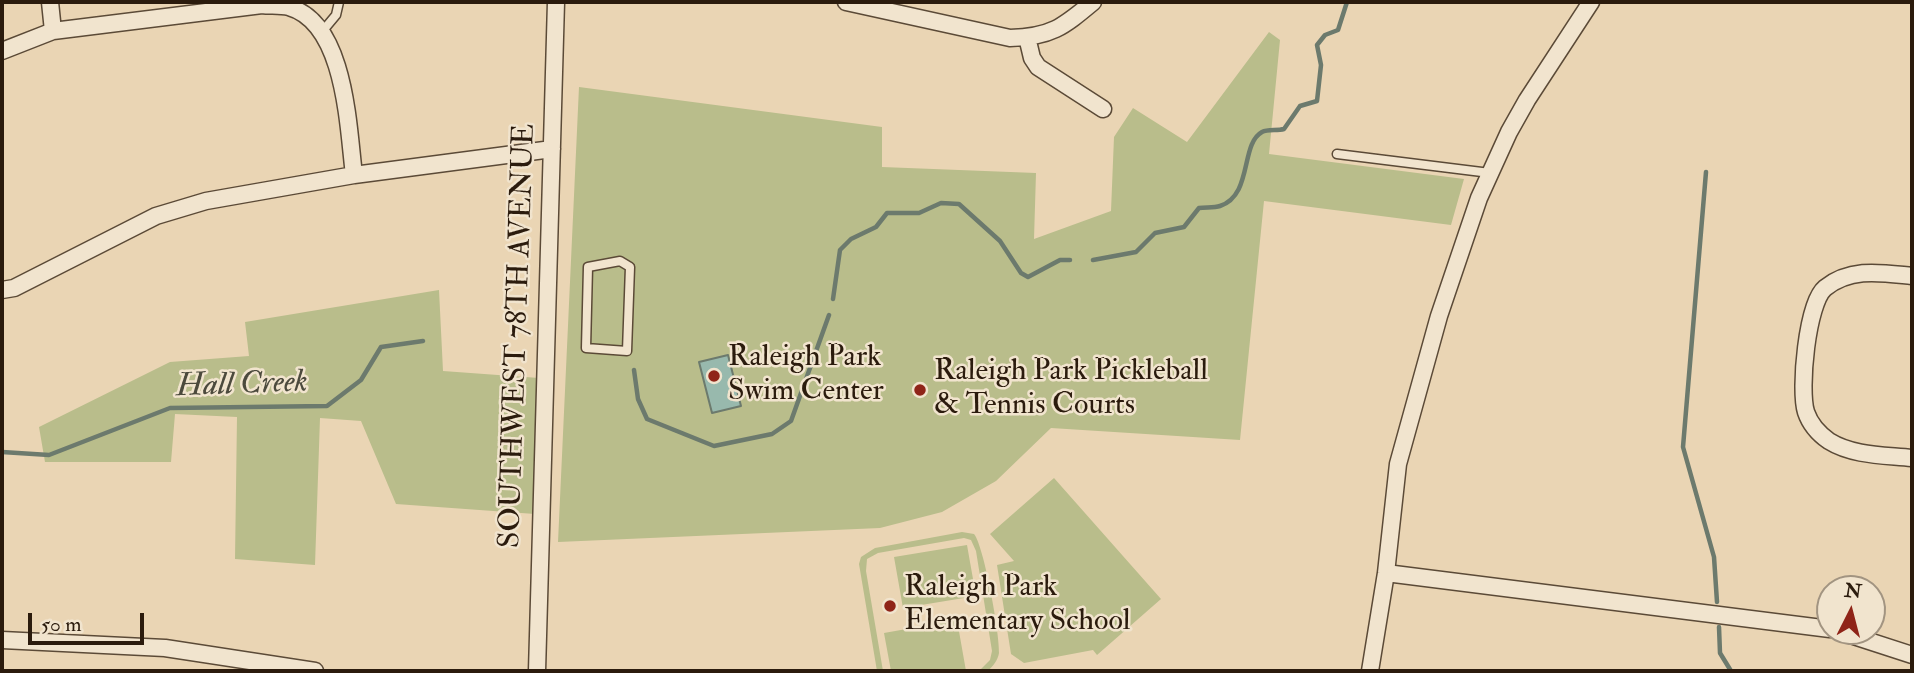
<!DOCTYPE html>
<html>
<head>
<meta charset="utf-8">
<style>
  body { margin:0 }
  #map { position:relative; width:1914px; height:673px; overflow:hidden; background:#ead5b4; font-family:"IM FELL Double Pica",serif }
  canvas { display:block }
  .frame { position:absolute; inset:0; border:4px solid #2b1b0d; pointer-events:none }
  .north { position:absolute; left:1816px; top:575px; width:70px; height:70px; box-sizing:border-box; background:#f1e4ce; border:2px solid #a29481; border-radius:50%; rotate:6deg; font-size:19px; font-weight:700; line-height:28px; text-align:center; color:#2b1b0d }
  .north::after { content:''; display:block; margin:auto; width:24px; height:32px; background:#8f2418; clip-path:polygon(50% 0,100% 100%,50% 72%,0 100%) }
  .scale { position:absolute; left:28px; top:613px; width:116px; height:32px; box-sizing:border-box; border:4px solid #2b1b0d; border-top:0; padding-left:9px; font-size:21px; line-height:24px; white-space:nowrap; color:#2b1b0d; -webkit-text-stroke:5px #f1e4ce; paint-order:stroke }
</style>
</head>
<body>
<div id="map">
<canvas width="1914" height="673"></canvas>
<div class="frame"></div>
<div class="north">N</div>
<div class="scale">50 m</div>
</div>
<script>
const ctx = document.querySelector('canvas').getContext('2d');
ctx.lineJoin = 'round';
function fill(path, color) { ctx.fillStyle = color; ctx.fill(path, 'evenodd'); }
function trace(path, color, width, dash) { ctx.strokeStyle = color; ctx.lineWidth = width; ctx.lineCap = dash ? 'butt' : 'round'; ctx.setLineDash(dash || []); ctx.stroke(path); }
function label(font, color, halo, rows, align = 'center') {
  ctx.font = font + ' "IM FELL Double Pica",serif'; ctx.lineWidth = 5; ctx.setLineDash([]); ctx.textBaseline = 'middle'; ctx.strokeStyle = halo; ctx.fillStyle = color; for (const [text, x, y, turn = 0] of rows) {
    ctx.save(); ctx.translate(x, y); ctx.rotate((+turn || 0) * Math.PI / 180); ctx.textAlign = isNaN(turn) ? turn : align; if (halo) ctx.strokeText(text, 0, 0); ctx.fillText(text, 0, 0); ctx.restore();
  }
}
fill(new Path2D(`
  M1269,32L1280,40L1269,154L1464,179L1451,225L1264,201L1240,440L1051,428L996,481L942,512L880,528L558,542L579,87L882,127V167L1036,173L1034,239L1111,211L1114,137L1133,108L1187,142Z
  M439,290L443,371L539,378L535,514L396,504L361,421L320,418L315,565L235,559L237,417L175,414L171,462H45L39,427L170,362L249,356L245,322Z
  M1054,478L1161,599L1097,655L1093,650L1024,663L1011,654L997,565L1014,561L990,534Z
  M962,532L974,534C984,546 1000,635 999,653C998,660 993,666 988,671H979L990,660L992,651L976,551L971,540L964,538L878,553L867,559L866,571L883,671H877L859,564L861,557L875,548Z
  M967,545L976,596L903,608L894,557Z
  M957,620L966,671H891L884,633Z`), '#b9bd8b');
const water = new Path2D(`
  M728,355L741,406L712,413L699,362Z`);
fill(water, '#98b9ad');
trace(water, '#6c7a6d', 2);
trace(new Path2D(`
  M1706,172L1683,447L1714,557L1717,602
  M1093,260L1136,252L1155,233L1184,227L1199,208C1206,207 1214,208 1220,206C1253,195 1240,144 1262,132C1268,129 1277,131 1284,129L1300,106L1317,101L1321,65L1317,45L1325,35L1338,30L1347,2
  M833,299L840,250L851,239L876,227L887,213H919L941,203L959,204L1000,241L1021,273L1028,277L1060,260H1070
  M634,370L638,399L647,419L714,446L772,434L791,421L829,315
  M2,452L49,455L170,408L327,406L361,380L381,347L423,341
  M1719,627L1720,653L1731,671`), '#6c7a6d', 4.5);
const lane = new Path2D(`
  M321,33L336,15L339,2
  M1337,154L1490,173
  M620,261L630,267L627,351L586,348L588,267Z`);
const street = new Path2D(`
  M50,2L53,31
  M846,2L1010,38C1051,37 1063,27 1093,2
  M1027,37L1032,58L1038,67L1103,109
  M2,51L53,31L262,5C270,6 280,5 289,7C346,23 348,128 354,175
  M1912,276C1882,273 1851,267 1825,288C1807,303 1799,390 1806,412C1810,424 1819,434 1829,441C1853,456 1885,455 1912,458
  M2,290L14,288L156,216L206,201L354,175L552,149
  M1386,573L1830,629
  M1838,631L1912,655
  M2,640L165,648L315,671
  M537,671L556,2
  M1370,671L1386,573L1398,464L1439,316L1479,198L1509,132L1527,100L1591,2`);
trace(lane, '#5b4a37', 11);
trace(street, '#5b4a37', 19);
trace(lane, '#f1e4ce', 8);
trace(street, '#f1e4ce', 16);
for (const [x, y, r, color] of [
  [714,376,7,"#8f2418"],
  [920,390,7,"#8f2418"],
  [890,606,7,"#8f2418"]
]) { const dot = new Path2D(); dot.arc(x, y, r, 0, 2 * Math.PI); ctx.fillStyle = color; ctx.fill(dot); trace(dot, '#f1e4ce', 2.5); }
label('30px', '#2b1b0d', '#f1e4ce', [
  ["SOUTHWEST 78TH AVENUE",519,336,-88]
]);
label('30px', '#2b1b0d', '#f1e4ce', [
  ["Raleigh Park",728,359],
  ["Swim Center",728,393],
  ["Raleigh Park Pickleball",934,373],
  ["& Tennis Courts",934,407],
  ["Raleigh Park",904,589],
  ["Elementary School",904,623]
], 'left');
label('italic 32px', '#4c4a3d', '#f1e4ce', [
  ["Hall Creek",242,386,-2]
]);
</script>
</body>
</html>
